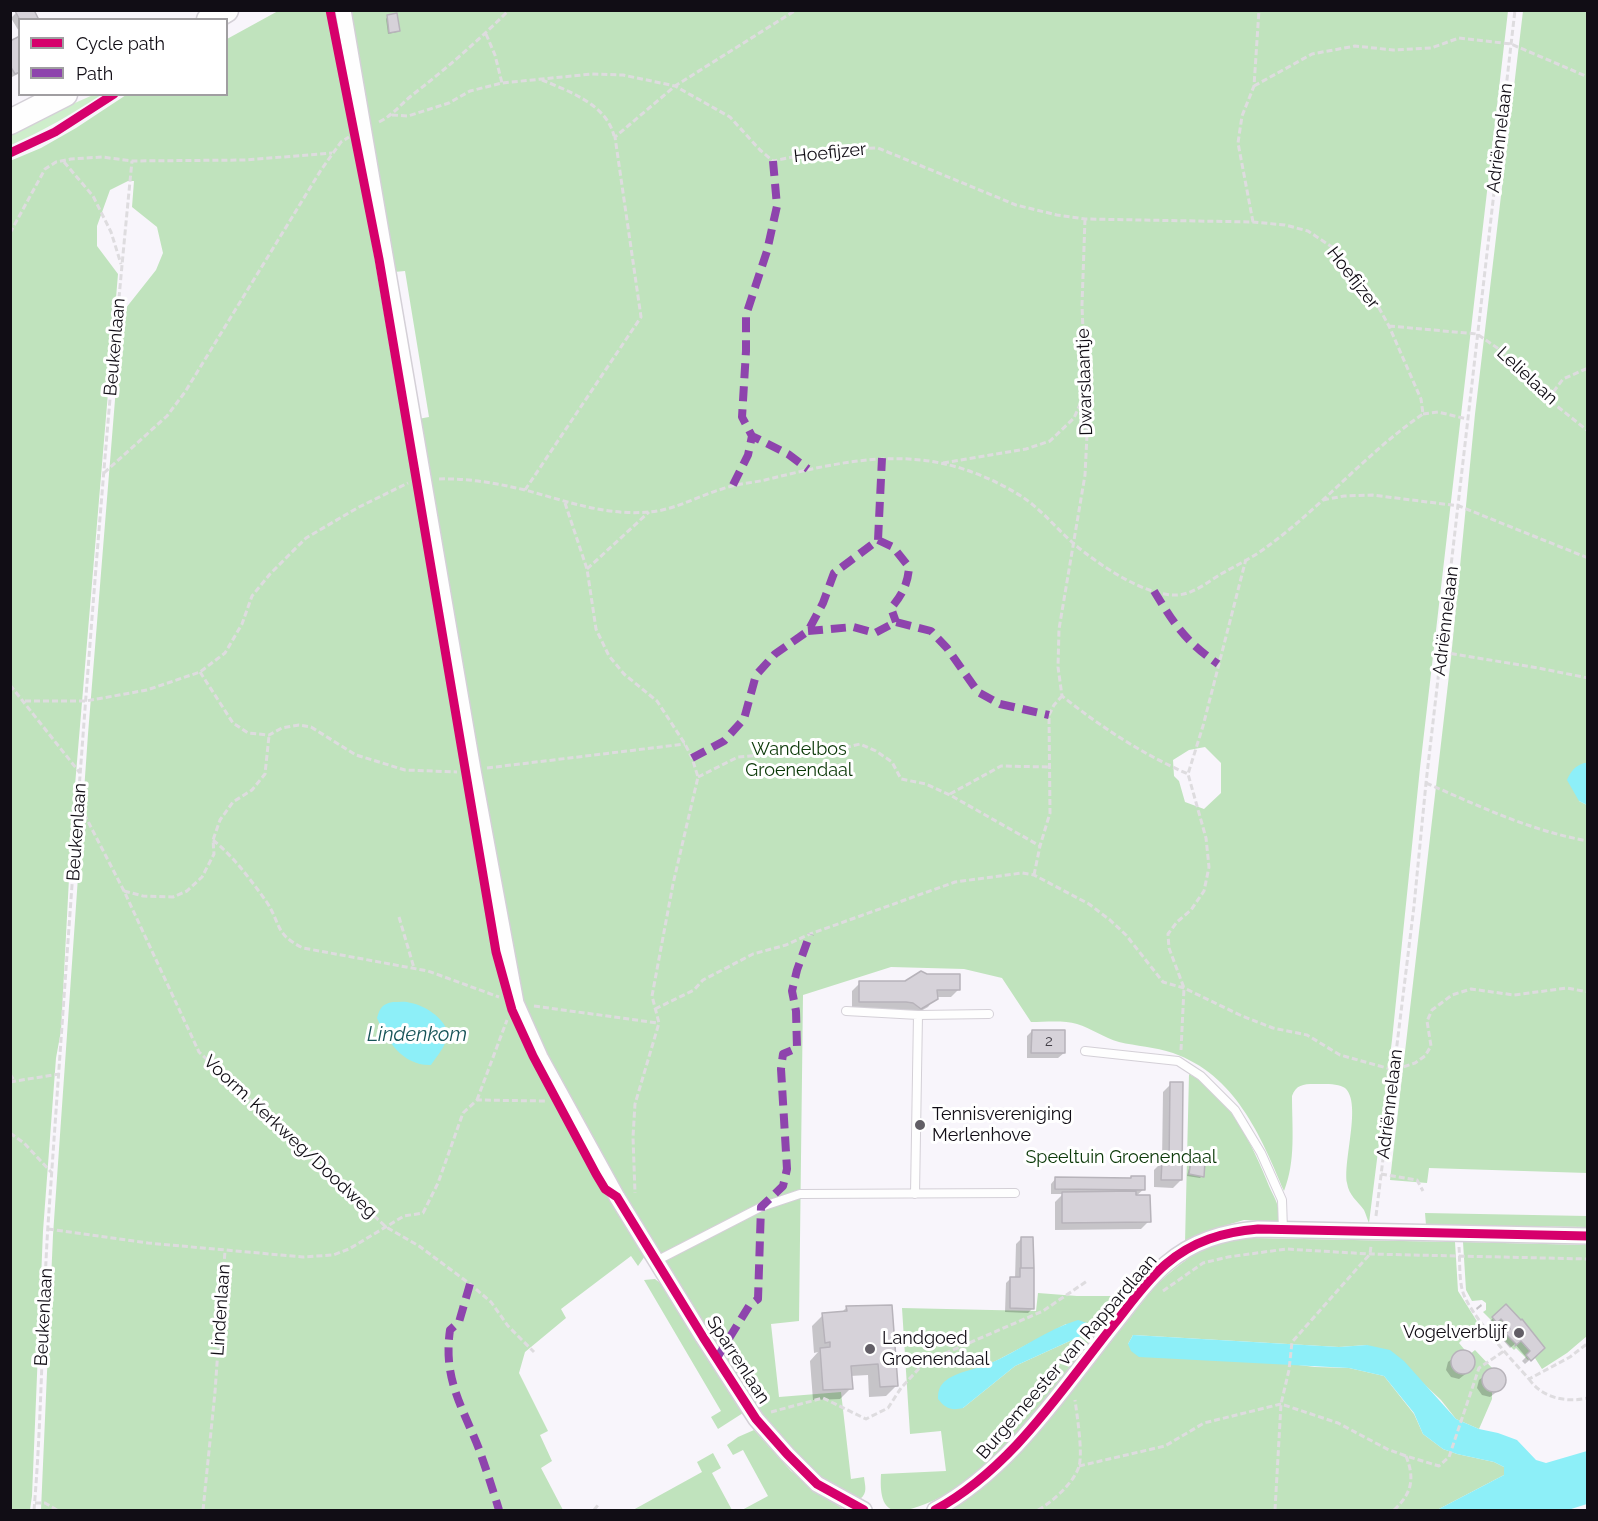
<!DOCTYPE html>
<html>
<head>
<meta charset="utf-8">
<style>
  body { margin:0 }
  #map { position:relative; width:1598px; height:1521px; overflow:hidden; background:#f8f5fb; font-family:Raleway,sans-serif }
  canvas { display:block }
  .frame { position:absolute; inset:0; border:12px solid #110d15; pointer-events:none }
  .legend { position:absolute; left:18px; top:18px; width:210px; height:78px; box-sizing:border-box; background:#fff; border:2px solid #a09ea1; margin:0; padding:8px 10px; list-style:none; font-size:18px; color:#110d15 }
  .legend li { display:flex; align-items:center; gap:12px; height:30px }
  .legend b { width:30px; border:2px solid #a09ea1 }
</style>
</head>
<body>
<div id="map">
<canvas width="1598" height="1521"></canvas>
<div class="frame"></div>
<ul class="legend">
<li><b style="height:8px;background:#d6006c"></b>Cycle path</li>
<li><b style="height:8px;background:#8e44ad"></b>Path</li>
</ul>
</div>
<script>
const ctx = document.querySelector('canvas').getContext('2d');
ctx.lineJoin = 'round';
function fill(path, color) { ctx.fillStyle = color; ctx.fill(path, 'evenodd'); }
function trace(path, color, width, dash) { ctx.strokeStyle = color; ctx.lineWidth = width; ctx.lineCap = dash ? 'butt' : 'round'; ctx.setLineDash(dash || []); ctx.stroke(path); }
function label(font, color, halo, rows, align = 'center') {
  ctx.font = font + ' Raleway,sans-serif'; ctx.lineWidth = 6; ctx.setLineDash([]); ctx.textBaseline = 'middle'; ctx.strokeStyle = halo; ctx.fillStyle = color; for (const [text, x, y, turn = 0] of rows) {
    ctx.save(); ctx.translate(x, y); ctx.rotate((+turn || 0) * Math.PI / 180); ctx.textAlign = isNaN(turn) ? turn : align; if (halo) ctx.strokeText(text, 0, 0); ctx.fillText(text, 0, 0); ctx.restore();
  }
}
fill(new Path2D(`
  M93,95H101C72,114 43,131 11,145V131Z`), '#ceeecb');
fill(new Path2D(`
  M278,11H332L494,954L505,1001L528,1053L594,1175L645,1256L638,1266L631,1256L561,1309L566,1318L525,1352L519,1373L548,1431L540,1435L552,1461L541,1468L563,1510H41L53,1235L88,734L122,313L156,270L163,253L157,227L132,207L134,181H128L110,190L97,226V246L118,274L72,821L61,1031L56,1058L43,1231L32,1496L30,1510H11L10,161L41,148L76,128L126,95L226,94L227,39Z
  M349,11H1508L1420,768L1392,1040L1369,1223C1367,1219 1366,1214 1364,1210C1357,1200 1349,1196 1347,1183C1343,1160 1362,1103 1345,1088C1339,1083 1322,1084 1314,1084C1303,1084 1296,1085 1292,1096C1292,1128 1296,1161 1284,1191C1260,1134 1235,1075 1173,1053C1155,1047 1136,1046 1119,1042C1104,1038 1091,1028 1077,1024C1064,1020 1045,1022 1031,1022L1002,978L964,969L891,967L803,995L799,1321L771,1324L779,1397L841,1392L851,1479L864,1477C865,1486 868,1493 860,1499L818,1476L768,1425L642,1227L542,1047L522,1006L418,419L429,417L405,271L394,272ZM1205,747L1221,763V793L1204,809L1185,802L1179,781L1174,776L1173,760L1189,750Z
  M1523,11H1587L1588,763H1584L1579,801L1587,805V1173L1429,1168L1427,1183L1390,1180L1451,658L1475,414Z
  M1189,1074C1229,1094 1253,1146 1269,1186C1272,1193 1277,1201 1278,1208C1279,1212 1278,1218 1278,1222L1244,1220L1210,1230L1185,1243Z
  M1425,1213L1587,1216V1227L1426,1225Z
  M1253,1238L1455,1242L1458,1291L1478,1323L1459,1343L1469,1355L1475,1350L1492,1368V1399L1479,1429L1456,1419L1441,1400L1424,1384L1367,1345L1339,1347L1133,1335L1128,1344L1315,1367L1349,1368L1384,1376L1414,1414L1423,1434L1443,1449L1457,1454L1494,1462L1504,1467V1475L1437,1510H951C988,1487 1017,1455 1045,1422C1083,1378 1119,1331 1156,1285C1174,1269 1195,1250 1220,1243C1230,1240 1242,1239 1253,1238Z
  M1463,1242L1587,1245V1336L1567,1353L1542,1369L1533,1355L1528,1360L1516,1348L1514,1350L1497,1333L1500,1329L1483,1312L1486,1310V1303L1482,1300L1472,1301L1466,1290Z
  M655,1279L664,1286L743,1413L718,1429L711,1417L721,1411L644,1280Z
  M1038,1293L1077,1296H1128C1106,1324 1084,1351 1062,1379C1021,1430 975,1493 907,1510C881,1516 880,1493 881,1474L946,1471L941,1431L910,1434L902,1308L1036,1311ZM1066,1324L1083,1335L1015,1366L963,1408L953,1377L992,1363Z
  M754,1430L791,1471L844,1510H742L768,1496L743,1450L733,1455L727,1445L738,1437Z
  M713,1453L721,1468L712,1473L732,1510H633L702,1472L697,1462Z`), '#c0e3bd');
fill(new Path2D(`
  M1584,763H1587V805L1579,801L1567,780C1571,771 1575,766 1584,763Z
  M393,1002C399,1002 406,1001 411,1003C424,1005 444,1018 447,1031C449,1043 437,1056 431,1065C403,1066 387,1041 377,1018C380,1008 382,1004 393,1002Z
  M1078,1320L1087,1323L1089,1328L1083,1335L1015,1366L963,1408C951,1411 945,1408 938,1399C938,1392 939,1387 944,1382C956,1371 976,1370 991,1363C1021,1350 1047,1329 1078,1320Z
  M1133,1335L1339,1347L1367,1345L1390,1350L1404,1361L1456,1419L1479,1429L1498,1433L1517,1440L1536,1460L1546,1463L1587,1451V1504L1568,1510H1437L1504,1475V1467L1494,1462L1457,1454L1443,1449L1423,1434L1414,1413L1384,1376L1349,1368L1139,1357L1131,1351L1128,1344Z`), '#8deff8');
fill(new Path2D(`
  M16,13L38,20H20V33L11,18Z
  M388,16L399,30L397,32L388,34L386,19Z
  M20,38V73L10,78V43Z
  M860,983H905L959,989L951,997H936L928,1007L912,1016L904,1010H852V991Z
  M1032,1031L1064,1053L1058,1058H1027V1036Z
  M1171,1084L1181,1180L1173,1188L1154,1187V1170L1162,1162L1163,1092Z
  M1191,1161L1202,1176L1200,1178L1187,1176Z
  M1056,1178L1130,1179L1131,1178L1144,1189L1136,1196L1149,1221L1141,1229L1055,1230V1202L1063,1194H1051V1184Z
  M1021,1239L1033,1308L1028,1313L1005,1312L1006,1283L1011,1278L1015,1279L1016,1244Z
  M1481,1304L1482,1306L1477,1310L1476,1308Z
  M1506,1306L1543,1348L1525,1364L1522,1361L1526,1357L1515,1344L1510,1348L1502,1339L1506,1335L1495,1323L1491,1326L1488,1323Z
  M847,1307L897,1385L886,1396L869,1397L868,1375L850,1376L851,1388L840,1399L813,1400L810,1361L818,1352L814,1353L812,1326L823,1315L841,1313Z
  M1461,1352L1469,1353L1474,1360L1472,1369L1459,1379L1451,1377L1446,1370L1448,1362Z
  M1492,1370L1500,1371L1505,1378L1503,1387L1490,1397L1482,1395L1477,1388L1479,1380Z`), '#0003');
const building = new Path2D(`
  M17,10H34L39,20H20L15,11Z
  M397,13L400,31L389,33L387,15Z
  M20,36V72L15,74L10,66V41Z
  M921,971L927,974H960V990H937L938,999L921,1009L913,1003L906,1002H859V981H905Z
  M1032,1030H1065V1053H1031Z
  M1170,1082H1183L1182,1180H1161L1162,1161H1169Z
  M1191,1160L1205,1162L1204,1177L1189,1174Z
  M1131,1176H1145V1190L1055,1189V1177L1131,1178Z
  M1136,1191V1195H1150L1151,1222L1062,1223V1192Z
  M1021,1237H1033L1034,1268H1021Z
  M1020,1268H1034V1309L1010,1308V1277H1020Z
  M1506,1304L1521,1320L1522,1319L1545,1348L1531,1361L1526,1355L1530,1351L1521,1341L1515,1346L1516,1344L1506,1334L1504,1335L1510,1329L1501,1319L1497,1323L1492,1317Z
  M892,1305L898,1386L880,1387L878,1364L851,1366L853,1389L823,1390L820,1348L830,1347V1342L825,1343L822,1313L847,1311L846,1306Z
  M1451 1362a12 12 0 1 1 24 0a12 12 0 1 1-24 0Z
  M1482 1380a12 12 0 1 1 24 0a12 12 0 1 1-24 0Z`);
fill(building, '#d6d2d9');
trace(building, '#b7b3ba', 1.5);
const lane = new Path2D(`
  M846,1011L918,1015L989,1014
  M1085,1051L1178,1061L1201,1076L1235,1110L1261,1153L1282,1200L1283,1230
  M915,1194L918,1015
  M656,1261L761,1207L800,1194L1015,1193`);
const street = new Path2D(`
  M343,10L473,770L516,1003L540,1057L617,1197L703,1337L756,1419L787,1454L817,1484L864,1510
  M935,1510C1012,1468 1061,1390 1115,1323C1131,1303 1146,1281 1166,1264C1193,1241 1223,1232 1258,1229L1588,1236`);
const primary = new Path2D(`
  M209,20L226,10
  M10,122L65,94`);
trace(lane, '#d4d0d7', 10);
trace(street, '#d4d0d7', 18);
trace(primary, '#d4d0d7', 27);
trace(new Path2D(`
  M486,34L495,55L502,83
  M542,80C569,91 607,105 614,136
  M1254,86L1312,54L1355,46L1393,50L1431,48L1459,38L1511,44L1588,77
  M392,115L408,116L449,103L470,91L502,83L592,74L623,75L675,86L730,117L760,150L773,161L831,149L878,148L1016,205L1057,215L1085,219L1253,222L1285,225L1308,231L1332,247L1374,299L1389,326L1421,399L1423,414C1367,452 1323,506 1268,546C1254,557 1237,565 1221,574C1208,582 1192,595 1176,595C1144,596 1098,564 1074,544C1056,528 1041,509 1021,496C997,481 967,468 940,463C882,451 822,466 765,480C751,483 736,484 722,489C698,496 675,510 649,512C606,516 566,501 525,490C496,483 467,478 438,479
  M379,122C393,115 399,106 411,96C446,69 478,41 509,10
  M64,162L93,196L111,232L121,264
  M1085,219L1082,305L1087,435L1085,475L1059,629L1058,667L1062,696C1101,727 1142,754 1188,774
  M1253,222L1238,143L1242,116L1254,86L1259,10
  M10,233L45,169L56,162L71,159L102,157L132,161L246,160L332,153
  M1389,326L1477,334L1509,356L1532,377L1548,399L1588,431
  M1548,399L1563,379L1588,368
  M1423,414L1438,412L1467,419
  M943,463L1026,449L1050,441L1074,418L1084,395
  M104,473L167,416L185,392L321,170L341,142L349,137
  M525,490L641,317L615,137L675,86L796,10
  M1323,500L1344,496L1372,495L1459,506L1588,558
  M565,503L587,569L596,629L609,656L624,674L657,701L685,744L692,758L698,777L673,884L652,996L659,1023L635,1104L633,1137L635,1193
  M587,569L649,512
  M1442,652L1538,668L1588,678
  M200,672L233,723L248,733L269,735L282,728L299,725L311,727L356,755L405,770L457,772
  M10,685L80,773
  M25,701H86L147,690L200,672L225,653L242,624L252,596L270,574L306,538L359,507L408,483
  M487,768L685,744
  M698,777L738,757L785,753L806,750L824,753L860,744L876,751L892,762L901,779L926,784L950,795L1040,846
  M1426,783C1479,806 1531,831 1588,841
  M950,794L1001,766L1049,767
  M80,806L124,891L199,1052L386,1227L419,1246L470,1284L491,1302L508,1326L534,1352
  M213,840C234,857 250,879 266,901C281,923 274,934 303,948L428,971L499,997
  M1034,875L1040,846L1050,813L1049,715L1054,705L1062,696
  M124,891L143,896L173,897L187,891L202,877L214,854L213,840L220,820L233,802L252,790L265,774L269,736
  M399,917L414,968
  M534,1006L658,1023
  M655,1009L694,990L703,980L753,954L786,945L810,934L955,882L1022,873L1034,875L1089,904L1110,920L1126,935L1163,982L1184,988L1242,1016L1273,1028L1307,1035L1340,1055L1394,1070L1415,1063L1425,1056L1431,1046L1427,1021L1432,1010L1452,995L1471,989L1514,995L1567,988L1588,992
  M1181,1050L1184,988L1169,948L1168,934L1177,922L1191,910L1204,891L1209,867L1206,838L1188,774L1203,726L1246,559
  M10,1074L15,1082
  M10,1082L59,1074
  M477,1100L507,1020
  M10,1133L24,1143L52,1173
  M1381,1174L1417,1180L1423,1191
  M1376,1216L1414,906L1426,783L1515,10
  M48,1229L148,1243L303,1257L333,1255L349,1249L404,1216L423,1213L438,1183L463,1113L477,1100L545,1101
  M1459,1247C1460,1260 1459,1276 1462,1289C1467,1312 1512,1360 1529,1379L1570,1357L1588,1343
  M1163,1291L1203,1263L1228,1257L1286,1249L1370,1254L1588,1259
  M1529,1379C1542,1398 1566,1403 1588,1398
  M771,1412L823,1398L866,1419L888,1408L901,1388L925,1362L1043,1311L1087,1281
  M1079,1466L1165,1446L1204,1423L1281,1404L1338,1423L1387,1449L1406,1456
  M35,1503H45L57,1510
  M34,1510C42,1416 42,1320 48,1225C73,870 97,515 132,161
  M203,1510L215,1392L225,1251
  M594,1510L598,1505
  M1038,1510C1051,1503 1075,1482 1079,1466C1083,1453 1077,1415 1075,1400
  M1275,1510L1281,1404L1289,1370L1292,1342L1370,1254L1371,1246
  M1394,1510C1412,1493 1415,1479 1406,1456L1439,1466L1449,1457L1479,1368L1504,1351`), '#dedcdf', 3, [6, 3]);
trace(lane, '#fefefe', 8);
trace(street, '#fefefe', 15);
trace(primary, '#fefefe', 24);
trace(new Path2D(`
  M773,161L777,206L767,251L746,315V351L742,417L752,436L788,454L808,469
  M733,485L748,455L752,436
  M878,540L893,547L909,567C908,584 902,595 891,608L896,622
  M1154,591C1175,625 1185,641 1218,664
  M808,631L853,627L875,633L896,622L931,631L947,648L978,692L1000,704L1049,715
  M692,758L724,741L744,719L756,675L775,654L808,631L823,603L834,573L878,540L882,458
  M470,1284L459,1322L450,1330C443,1379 462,1406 479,1449C486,1469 493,1490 499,1510
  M717,1358L749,1306L758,1299L761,1207L783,1186L787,1169L781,1069L783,1054L797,1048L796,1011L792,991L797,970L810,934`), '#8e44ad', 8, [15, 8]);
trace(new Path2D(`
  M330,10L379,259L496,952L512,1010L533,1056L596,1174L605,1189L617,1197L703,1337L756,1419L787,1454L817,1484L864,1510
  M10,153L55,132L114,94
  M935,1510C1012,1468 1061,1390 1115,1323C1131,1303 1146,1281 1166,1264C1193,1241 1223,1232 1258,1229L1588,1236`), '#d6006c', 9);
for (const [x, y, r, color] of [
  [920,1125,6,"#625e66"],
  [1519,1333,6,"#625e66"],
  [870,1349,6,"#625e66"]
]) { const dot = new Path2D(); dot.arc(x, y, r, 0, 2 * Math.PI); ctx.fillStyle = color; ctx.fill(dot); trace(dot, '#fff', 2); }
label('15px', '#423e46', null, [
  ["2",1049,1041]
]);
label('18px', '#110d15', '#fff', [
  ["Adriënnelaan",1500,138,-83],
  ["Hoefijzer",830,153,-6],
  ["Hoefijzer",1353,278,52],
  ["Beukenlaan",115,347,-85],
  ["Lelielaan",1527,376,43],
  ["Dwarslaantje",1085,382,-92],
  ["Adriënnelaan",1446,621,-83],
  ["Beukenlaan",77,832,-86],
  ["Adriënnelaan",1390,1104,-83],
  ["Voorm. Kerkweg/Doodweg",290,1137,43],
  ["Lindenlaan",221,1310,-86],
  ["Beukenlaan",44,1317,-87],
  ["Burgemeester van Rappardlaan",1067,1357,-49],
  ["Sparrenlaan",738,1360,57]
]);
label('18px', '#0a3807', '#fff', [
  ["Wandelbos",799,750],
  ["Groenendaal",799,771],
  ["Speeltuin Groenendaal",1121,1158]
]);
label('18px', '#110d15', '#fff', [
  ["Tennisvereniging",932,1115],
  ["Merlenhove",932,1136],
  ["Vogelverblijf",1507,1333,"right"],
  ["Landgoed",882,1339],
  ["Groenendaal",882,1360]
], 'left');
label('italic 20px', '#175458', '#fff', [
  ["Lindenkom",417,1035]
]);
</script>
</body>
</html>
